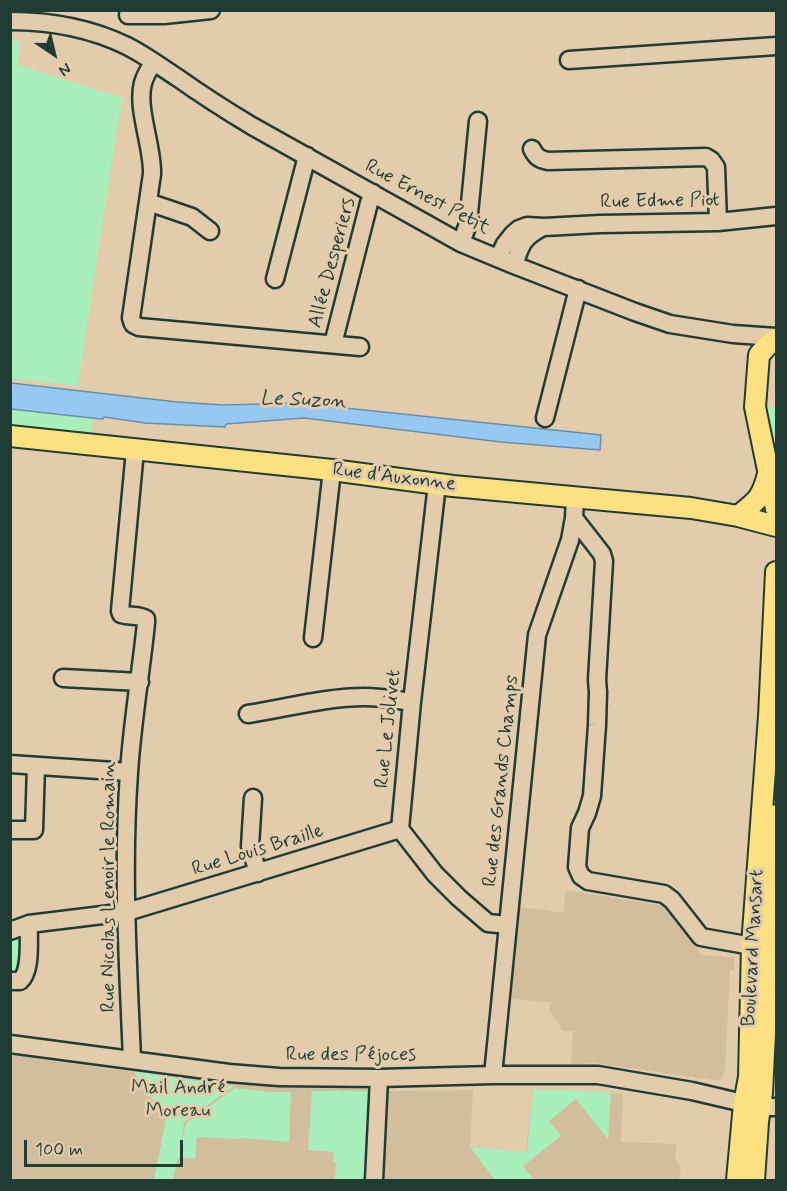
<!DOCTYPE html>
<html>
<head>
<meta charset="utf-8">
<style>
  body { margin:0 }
  #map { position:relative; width:787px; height:1191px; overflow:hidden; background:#e3ccac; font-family:Mynerve,sans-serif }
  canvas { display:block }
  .frame { position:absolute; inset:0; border:12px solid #1f3d34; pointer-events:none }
  .north { position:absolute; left:24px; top:24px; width:60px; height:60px; -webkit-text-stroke:4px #e3ccac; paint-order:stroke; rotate:145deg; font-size:16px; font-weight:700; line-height:24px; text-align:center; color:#1f3d34 }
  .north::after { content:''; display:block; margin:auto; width:21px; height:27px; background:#1f3d34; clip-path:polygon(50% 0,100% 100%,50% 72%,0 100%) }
  .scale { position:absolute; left:24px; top:1140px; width:159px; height:27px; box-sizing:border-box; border:3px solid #1f3d34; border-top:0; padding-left:8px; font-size:18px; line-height:21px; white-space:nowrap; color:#1f3d34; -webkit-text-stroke:4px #e3ccac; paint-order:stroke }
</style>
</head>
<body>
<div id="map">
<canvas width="787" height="1191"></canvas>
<div class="frame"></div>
<div class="north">N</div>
<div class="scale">100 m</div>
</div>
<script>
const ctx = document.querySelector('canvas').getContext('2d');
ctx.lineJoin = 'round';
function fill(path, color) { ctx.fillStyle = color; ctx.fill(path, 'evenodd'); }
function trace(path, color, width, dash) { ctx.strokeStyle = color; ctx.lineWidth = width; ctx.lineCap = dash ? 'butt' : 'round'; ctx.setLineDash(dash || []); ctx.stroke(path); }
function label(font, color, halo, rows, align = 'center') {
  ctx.font = font + ' Mynerve,sans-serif'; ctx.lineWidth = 6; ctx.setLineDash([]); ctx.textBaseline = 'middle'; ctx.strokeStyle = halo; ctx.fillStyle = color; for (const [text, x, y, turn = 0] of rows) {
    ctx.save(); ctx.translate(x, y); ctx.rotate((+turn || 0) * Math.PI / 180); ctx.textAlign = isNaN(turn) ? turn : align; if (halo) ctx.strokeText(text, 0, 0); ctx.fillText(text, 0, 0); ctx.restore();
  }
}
fill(new Path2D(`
  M566,890L670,907L702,955L734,957V970L730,971L725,1070L720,1081L594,1063L571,1064L573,1031H563L550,1010V1002L511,999L520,907L563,913Z
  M11,1055L134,1072L165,1118L164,1069L274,1083L398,1091L473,1090L470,1147L526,1152L533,1090H567L623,1094L621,1142L677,1144L675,1159L681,1167L679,1180H11Z`), '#d2be9d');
fill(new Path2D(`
  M10,40L20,41L18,65L123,98L117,128L78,386L11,378Z
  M763,406L776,407V436C769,428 764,417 763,406Z
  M11,409L93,418L91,433L11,424Z
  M20,931L22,971L11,977L10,939Z
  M134,1072L234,1086L184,1122L181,1143L186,1123L235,1088L269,1092H291L289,1142L240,1138L238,1139L197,1137L195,1159L178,1157L173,1180H154L166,1119Z
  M533,1090H567L611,1093L608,1139L576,1099L549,1121L561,1136L523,1166L534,1180H495L470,1147L527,1152Z
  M312,1091H368L372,1096L365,1180H335L336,1163L333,1162L334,1152L308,1150Z`), '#a8efbc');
const water = new Path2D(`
  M11,383L177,402L223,405L298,403L601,435L600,450L501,442L304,418L226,424L225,427L145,423L104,417L103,419H101L11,409Z`);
fill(water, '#97c8f3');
trace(water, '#6790a7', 1.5);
const minor = new Path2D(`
  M128,15H164L211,10
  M10,21C51,21 90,28 127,46C145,55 161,67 178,78C202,95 227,111 252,126L461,243L514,265L635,312L670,324L733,334L776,337
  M569,60L776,46
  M154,62C149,69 145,76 143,83C136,108 153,147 152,174L131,318L133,324L139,327L360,347
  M532,149C536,157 539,159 548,161L706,157L711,160L716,167L718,222
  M148,202L192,217L210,231
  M461,243L468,224L478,121
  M498,258L505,244L513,234L519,229L527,226L544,227L600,224L718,222L776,216
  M514,265C521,244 523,237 543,227
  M275,279L307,156
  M333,344L369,203L373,193
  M545,418L578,289
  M437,484L412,702L400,829L435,874L459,898L488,923L508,925
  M574,518L602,554L604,561L597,680L598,692L597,725L592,796L587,813L580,828L577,867L581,876L588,881L664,894L672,900L701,937L752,946
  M313,638L332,470
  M63,678L140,682
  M248,714C287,708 326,697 365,697C381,697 397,700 412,702
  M10,764L129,772
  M253,798L250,846L258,873
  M10,830H34L36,766
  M10,931L29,924L127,912L400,829
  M10,981H20C32,971 28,939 29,924
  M10,1044L229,1073L279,1077L379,1078L493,1075H598L692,1091L760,1107H776
  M132,1059C128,964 122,868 129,773C132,723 141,673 146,623V619C139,614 129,617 121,614L120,611L135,450
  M493,1075L537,635L570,540L574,518L575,497
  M374,1180L379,1078`);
const major = new Path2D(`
  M776,339L767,346L759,355L755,407L776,509
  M10,436L332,470L453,486L691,508L738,516L776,526
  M738,516C757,501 762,498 768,474
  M737,1180L744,1104L749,1077L752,946L769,716L776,572
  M754,1180L758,1122L762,1093L776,815`);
trace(minor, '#1f3d34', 21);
trace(major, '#1f3d34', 24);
trace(minor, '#e3ccac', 16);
trace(major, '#fde080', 20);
label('20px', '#1f3d34', '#e3ccac', [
  ["Rue Ernest Petit",427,198,28],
  ["Rue Edme Piot",660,202,-1],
  ["Allée Desperiers",333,263,-75],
  ["Rue d'Auxonne",394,478,7],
  ["Rue Le Jolivet",389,729,-84],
  ["Rue des Grands Champs",502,781,-84],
  ["Rue Louis Braille",258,851,-17],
  ["Rue Nicolas Lenoir le Romain",110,887,-90],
  ["Boulevard Mansart",754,948,-87],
  ["Rue des Péjoces",351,1056]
]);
label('20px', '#26463b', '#e3ccac', [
  ["Mail André",178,1089],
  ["Moreau",178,1112]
]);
label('italic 21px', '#25443e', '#e3ccac', [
  ["Le Suzon",303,401,2]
]);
</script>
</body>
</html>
